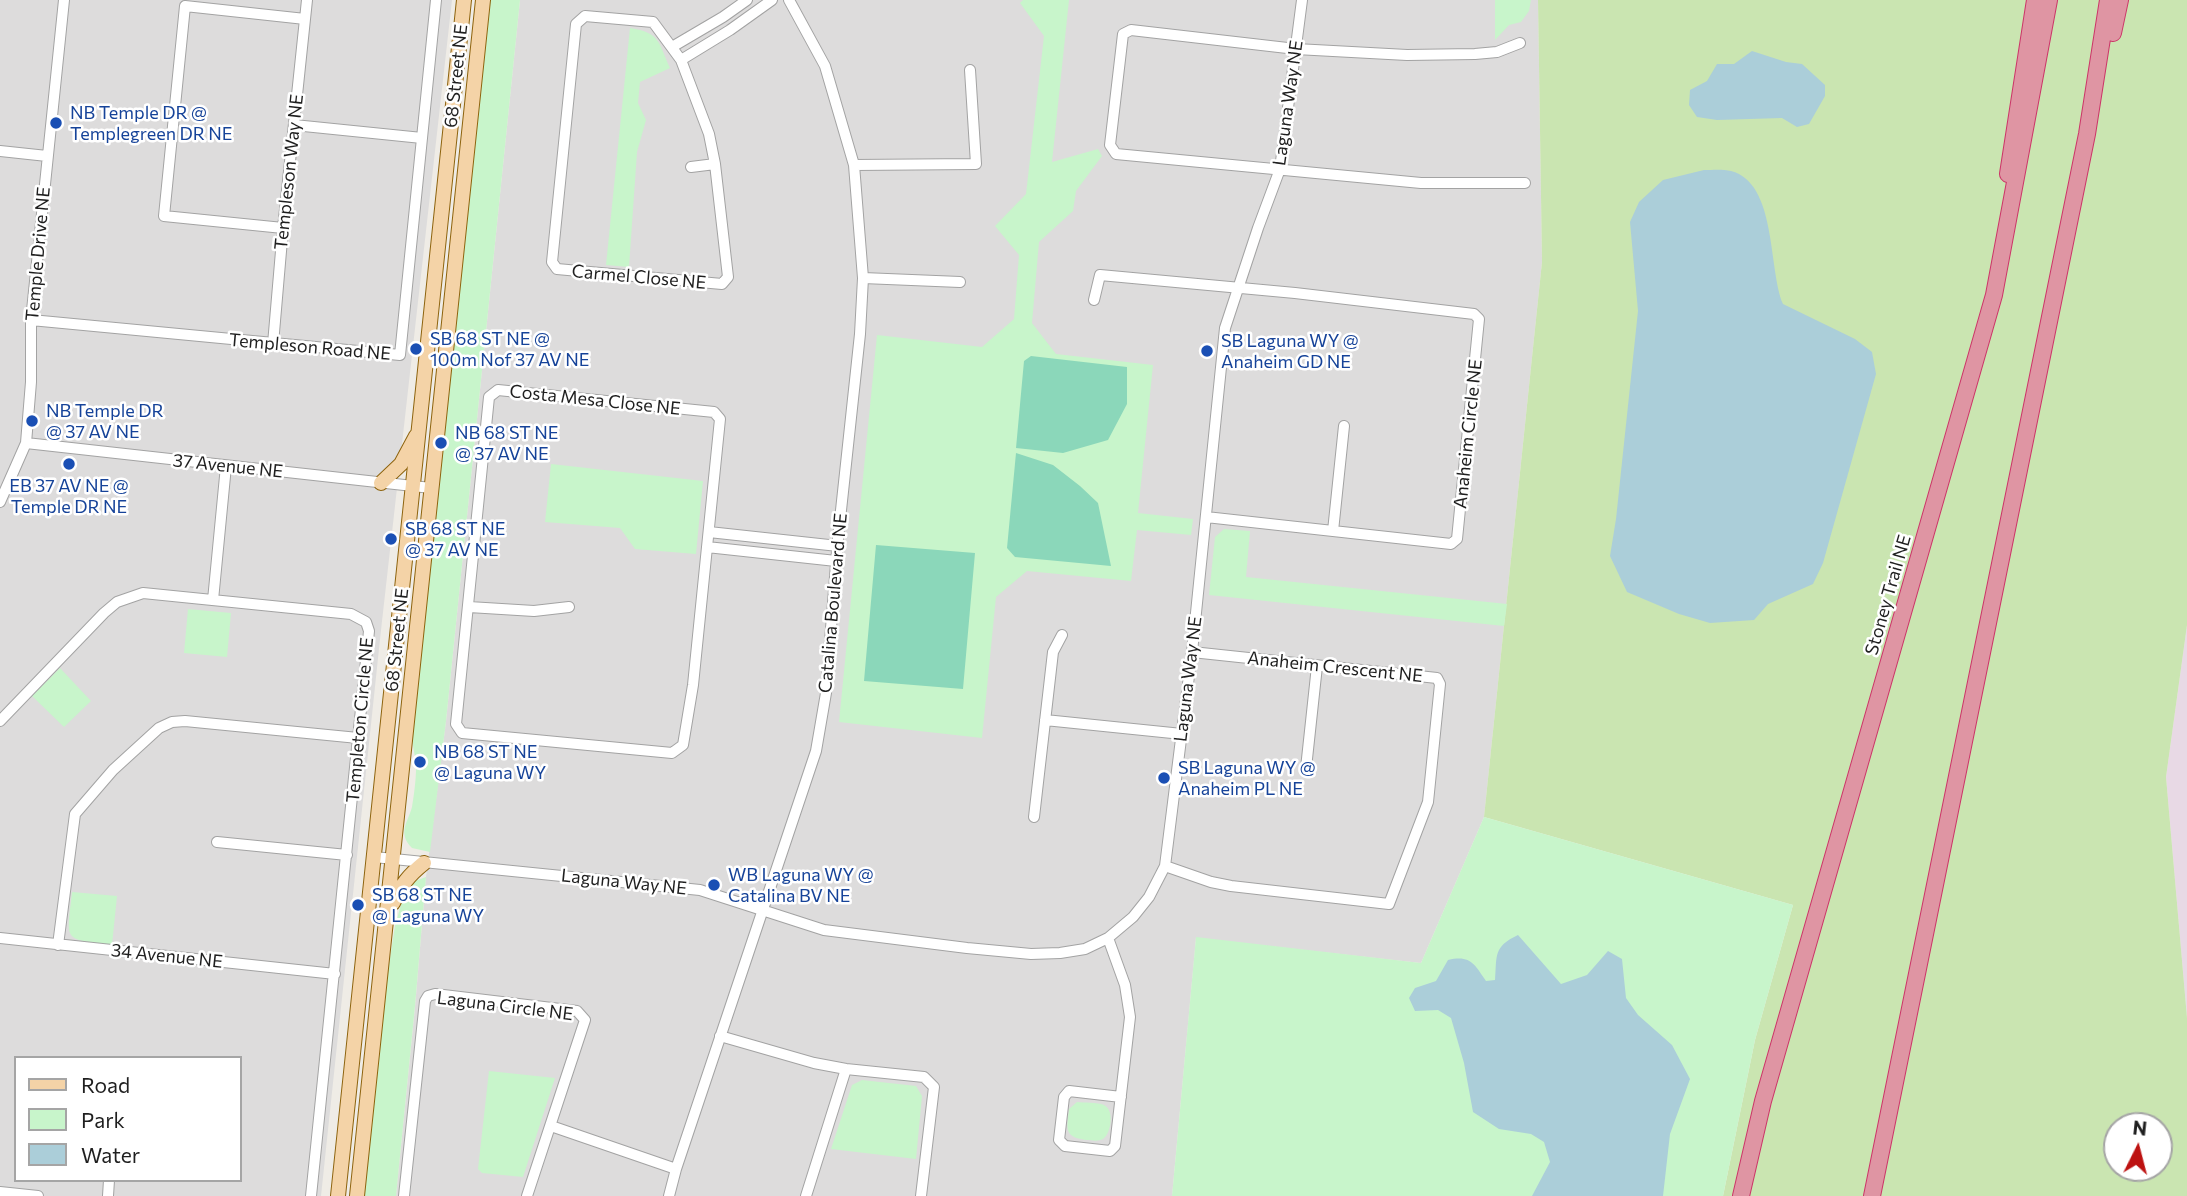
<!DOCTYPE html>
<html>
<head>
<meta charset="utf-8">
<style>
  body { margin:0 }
  #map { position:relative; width:2187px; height:1196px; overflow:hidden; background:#efece6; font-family:Commissioner,sans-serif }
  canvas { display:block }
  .legend { position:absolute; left:14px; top:1056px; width:228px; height:126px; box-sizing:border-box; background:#fff; border:2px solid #a5a5a5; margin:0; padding:9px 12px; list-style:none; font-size:21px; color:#1f1f1f }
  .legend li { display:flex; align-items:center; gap:14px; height:35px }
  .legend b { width:35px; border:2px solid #a5a5a5 }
  .north { position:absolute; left:2103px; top:1112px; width:70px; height:70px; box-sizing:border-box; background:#fff; border:2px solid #a5a5a5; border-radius:50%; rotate:6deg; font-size:19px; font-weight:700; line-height:28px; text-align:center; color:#1f1f1f }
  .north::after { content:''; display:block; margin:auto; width:24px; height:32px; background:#bd1211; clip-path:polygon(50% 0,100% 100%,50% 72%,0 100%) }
</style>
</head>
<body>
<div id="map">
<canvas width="2187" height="1196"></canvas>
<ul class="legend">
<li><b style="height:9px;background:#f4d3a7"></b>Road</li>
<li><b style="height:19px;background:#c8f5cb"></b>Park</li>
<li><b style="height:19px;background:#abced9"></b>Water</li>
</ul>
<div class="north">N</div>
</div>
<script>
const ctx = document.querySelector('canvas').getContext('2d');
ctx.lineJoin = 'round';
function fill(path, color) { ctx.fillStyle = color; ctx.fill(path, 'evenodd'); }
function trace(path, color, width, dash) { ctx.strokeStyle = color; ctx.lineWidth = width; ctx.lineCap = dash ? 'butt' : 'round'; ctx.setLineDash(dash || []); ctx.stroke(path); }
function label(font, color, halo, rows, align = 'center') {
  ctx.font = font + ' Commissioner,sans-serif'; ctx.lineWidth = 5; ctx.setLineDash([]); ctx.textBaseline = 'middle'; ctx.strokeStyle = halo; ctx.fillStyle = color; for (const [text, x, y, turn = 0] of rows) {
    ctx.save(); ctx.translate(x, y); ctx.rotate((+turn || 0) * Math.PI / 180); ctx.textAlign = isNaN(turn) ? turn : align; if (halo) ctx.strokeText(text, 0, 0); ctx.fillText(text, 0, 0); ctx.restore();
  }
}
fill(new Path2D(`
  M0,0H452L381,630L321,1196H0ZM16,1058H240V1180H16Z
  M520,0H1538L1542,262L1484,817L1421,963L1196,938L1172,1196H396L415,1007L426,877L446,721Z`), '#dddcdc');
fill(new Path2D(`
  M2187,625V1018L2166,777Z`), '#e8d9e5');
fill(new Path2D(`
  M1538,0H2187V625L2166,777L2187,1018V1196H1723L1755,1040L1793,905L1484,817L1542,262ZM2117,1126H2159V1168H2117Z`), '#cae5b1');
fill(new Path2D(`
  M489,0H520L446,721L430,852L412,848C397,833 408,822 412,807C414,795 416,780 416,768C416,757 412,746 412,734Z
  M1023,0H1069L1052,162L1098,149L1102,156L1076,191L1073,211L1039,242L1032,323L1056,354L1153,365L1138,513L1193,519L1191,535L1137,530L1131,581L1027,571L996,597L982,738L839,722L877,335L982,347L1014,319L1019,255L995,226L1026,194L1044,36L1020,3Z
  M1495,0H1531L1529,11L1521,22L1509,25L1495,40Z
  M630,28C661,33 658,42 670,68L640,82L638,103L646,120L637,152L629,267L606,265Z
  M551,464L703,481L696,554L635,549L620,528L545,522Z
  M1224,529L1250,531L1246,577L1507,604L1504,626L1209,595L1215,537Z
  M188,609L231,613L227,657L184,653Z
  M60,668L91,701L64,727L32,696Z
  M1484,817L1793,905L1755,1040L1723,1196H1172L1196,937L1421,963Z
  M426,877L415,1006L396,1196H363L384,996L395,926L403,897L415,881Z
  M72,892L117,896L112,945C61,939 67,941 72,892Z
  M489,1071L555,1078L523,1177L482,1173L478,1169Z
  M862,1080L916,1086L922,1096L916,1159L831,1149L852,1085Z
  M1077,1102C1084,1103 1097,1102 1104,1105C1115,1110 1111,1134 1103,1139C1097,1142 1092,1140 1086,1140C1063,1137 1067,1128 1069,1109Z`), '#c8f5cb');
fill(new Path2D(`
  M1031,356L1127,367V404L1108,440L1063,453L1016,448L1024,361Z
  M1016,453L1053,465L1080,486L1098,503L1111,566L1015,557L1007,548Z
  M876,545L975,553L963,689L864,681Z`), '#8bd7ba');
fill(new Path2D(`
  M1752,51L1786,62L1802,64L1825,85V96L1809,124L1797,127L1782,118L1717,120L1697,117L1689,105L1690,90L1707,81L1717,64H1734Z
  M1704,170C1712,170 1723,169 1731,171C1777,183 1768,268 1783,304L1855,339L1872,352L1876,374L1823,563L1813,584L1768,604L1754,620L1710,623L1679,614L1627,592L1610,556L1616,519L1638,311L1630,222L1639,202L1663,180Z
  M1518,935L1561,984L1587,975L1608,951L1622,959L1626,998L1638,1015L1672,1045L1690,1079L1670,1134L1663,1196H1532L1550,1162L1544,1142L1531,1134L1499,1129L1473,1112L1464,1063L1451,1018L1438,1010L1415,1011L1409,998L1415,988L1436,981L1448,960C1471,955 1474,964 1486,981L1495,980C1497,955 1493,947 1518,935Z`), '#abced9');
const minor = new Path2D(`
  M585,16L653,22L681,60L709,134L715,164L728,277L722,284L557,269L552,262L576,24Z
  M1520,43L1497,52L1475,54L1407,55L1296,49L1131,30L1123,34L1110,145L1116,154L1421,183H1525
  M672,47L723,17L747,0
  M681,60L730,30L772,0
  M294,125L422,138
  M0,151L47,156
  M854,165L976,164L970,70
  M691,167L715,164
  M283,228L164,216L185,6L305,19
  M863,278L960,282
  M1094,300L1100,275L1295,293L1474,314L1479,319L1457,539L1451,544L1206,517
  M31,320L400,355L436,0
  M273,344L283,228L307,0
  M498,390L714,412L720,419L693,685L683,745L672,753L462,733L456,724L489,397Z
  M26,443L431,488
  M0,502L26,443L31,382V320L64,0
  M1333,531L1344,426
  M709,532L838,546
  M707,547L836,561
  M213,600L226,466
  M469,607L534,611L569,607
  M1045,720L1182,734
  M0,721L104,613L117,602L143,593L351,614L366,622L369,631L311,1196
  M1306,768L1317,666
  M1034,817L1053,652L1062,635
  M217,842L347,855
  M374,857L700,890L824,930L967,948L1031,954L1060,953L1085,949L1108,938L1133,917L1149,897L1165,866L1192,652L1225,328L1258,228L1280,169L1302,0
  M1165,866L1211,882L1231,886L1389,904L1428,802L1440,684L1437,678L1192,652
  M0,938L335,974
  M1108,938L1125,985L1130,1017L1115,1146L1110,1151L1065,1146L1059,1140L1064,1097L1069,1091L1121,1097
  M58,945L75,814L113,770L159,728L172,722L185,721L358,738
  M720,1036L814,1063L846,1069L924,1077L934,1087L921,1196
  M551,1126L676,1169
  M0,1192L38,1196
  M108,1196L109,1180
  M404,1196L425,1001L428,996L435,994L577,1011L585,1020L527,1196
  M669,1196L676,1169L816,751L826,693L838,538L860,334L863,278L854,165L825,66L789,0
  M806,1196L846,1069`);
const major = new Path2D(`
  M381,483L401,464L416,436
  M393,903C401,885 409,875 424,863
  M338,1196L464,0
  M357,1196L483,0`);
const highway = new Path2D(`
  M2113,33L2120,0
  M2008,174L2035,0
  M1741,1196L1763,1101L1994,295L2049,0
  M1872,1196L2087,134L2108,0`);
trace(minor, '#a3a3a3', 12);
trace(major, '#8d630d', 16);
trace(highway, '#cc3568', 18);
trace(minor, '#fff', 10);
trace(major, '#f4d3a7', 14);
trace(highway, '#df95a3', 16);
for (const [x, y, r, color] of [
  [56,123,7,"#1a4fb4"],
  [416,349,7,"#1a4fb4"],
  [1207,351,7,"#1a4fb4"],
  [32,421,7,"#1a4fb4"],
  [441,443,7,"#1a4fb4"],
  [69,464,7,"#1a4fb4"],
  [391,539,7,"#1a4fb4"],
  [420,762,7,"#1a4fb4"],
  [1164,778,7,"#1a4fb4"],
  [714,885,7,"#1a4fb4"],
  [358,905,7,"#1a4fb4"]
]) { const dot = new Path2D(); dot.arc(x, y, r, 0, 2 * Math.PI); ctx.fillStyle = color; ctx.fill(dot); trace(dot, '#fff', 2.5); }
label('18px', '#1f1f1f', '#fff', [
  ["68 Street NE",456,76,-84],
  ["Laguna Way NE",1288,103,-82],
  ["Templeson Way NE",289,172,-84],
  ["Temple Drive NE",38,254,-85],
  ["Carmel Close NE",639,277,5],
  ["Templeson Road NE",310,347,5],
  ["Costa Mesa Close NE",595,400,6],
  ["Anaheim Circle NE",1468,434,-84],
  ["37 Avenue NE",228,466,6],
  ["Stoney Trail NE",1888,595,-74],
  ["Catalina Boulevard NE",833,603,-85],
  ["68 Street NE",397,640,-84],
  ["Anaheim Crescent NE",1335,667,6],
  ["Laguna Way NE",1188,679,-83],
  ["Templeton Circle NE",360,720,-85],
  ["Laguna Way NE",624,882,6],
  ["34 Avenue NE",167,956,6],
  ["Laguna Circle NE",505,1006,7]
]);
label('18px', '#164399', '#fff', [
  ["NB Temple DR @",70,113],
  ["Templegreen DR NE",70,134],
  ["SB 68 ST NE @",430,339],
  ["100m Nof 37 AV NE",430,360],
  ["SB Laguna WY @",1221,341],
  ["Anaheim GD NE",1221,362],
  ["NB Temple DR",46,411],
  ["@ 37 AV NE",46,432],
  ["NB 68 ST NE",455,433],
  ["@ 37 AV NE",455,454],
  ["EB 37 AV NE @",69,486,"center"],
  ["Temple DR NE",69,507,"center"],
  ["SB 68 ST NE",405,529],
  ["@ 37 AV NE",405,550],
  ["NB 68 ST NE",434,752],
  ["@ Laguna WY",434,773],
  ["SB Laguna WY @",1178,768],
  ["Anaheim PL NE",1178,789],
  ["WB Laguna WY @",728,875],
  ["Catalina BV NE",728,896],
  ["SB 68 ST NE",372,895],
  ["@ Laguna WY",372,916]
], 'left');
</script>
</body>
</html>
